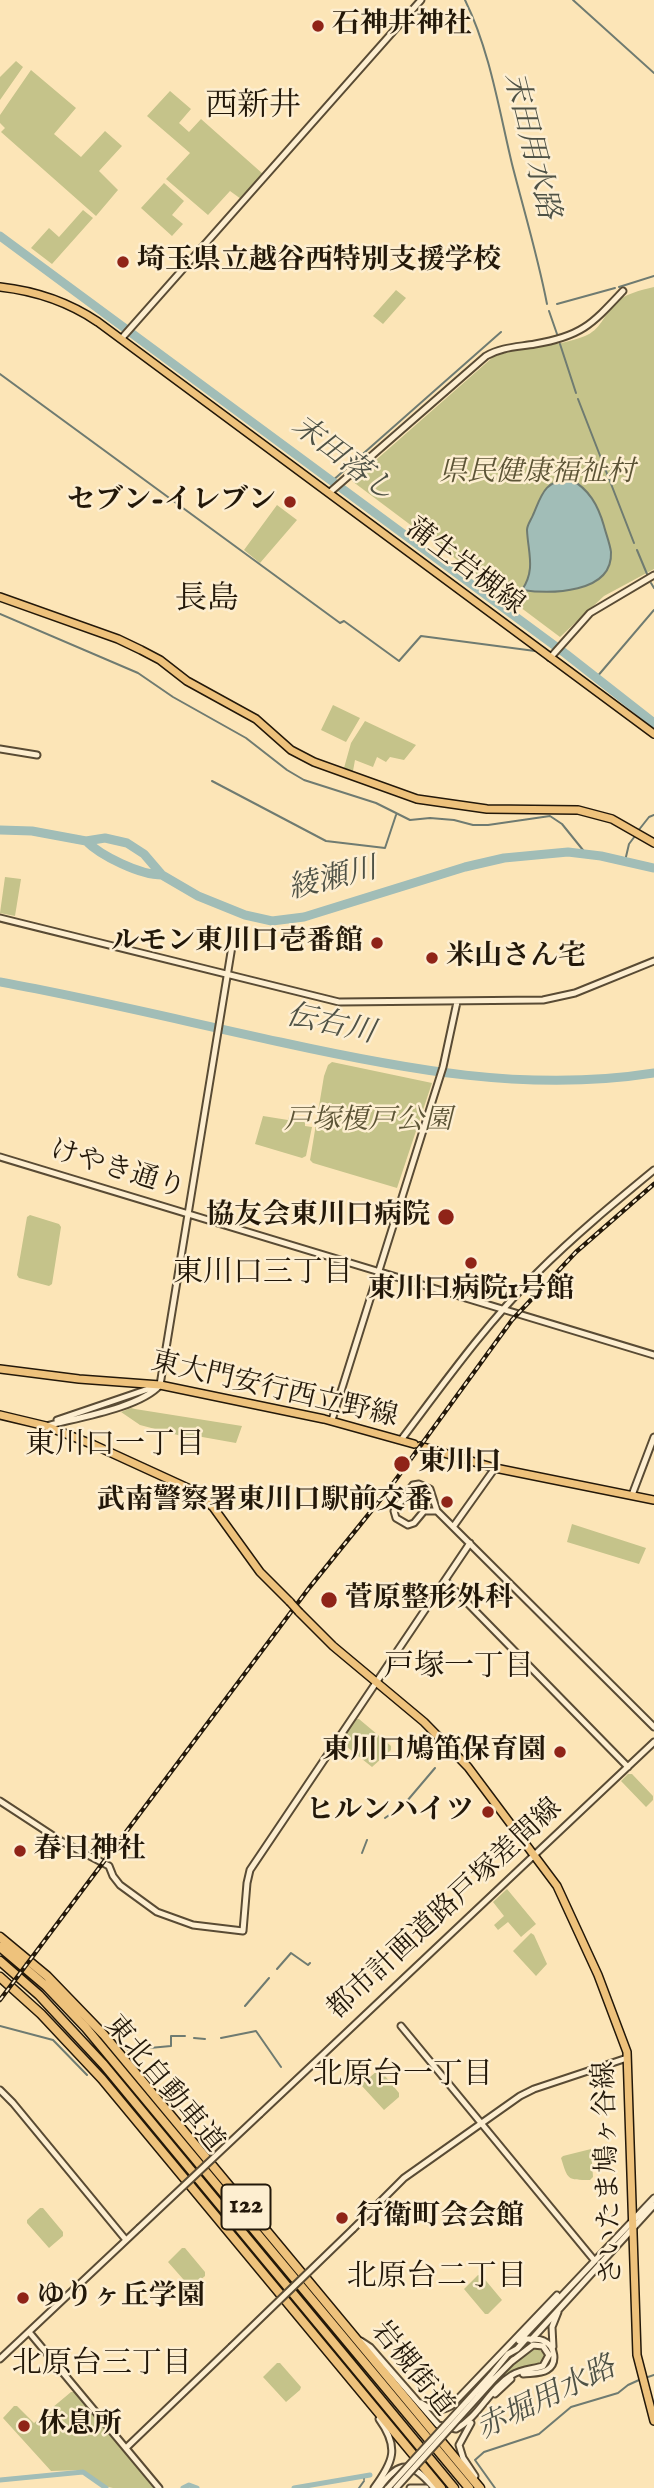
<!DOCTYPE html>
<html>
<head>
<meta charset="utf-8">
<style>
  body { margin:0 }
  canvas { display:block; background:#fce5b7 }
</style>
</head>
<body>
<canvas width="654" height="2488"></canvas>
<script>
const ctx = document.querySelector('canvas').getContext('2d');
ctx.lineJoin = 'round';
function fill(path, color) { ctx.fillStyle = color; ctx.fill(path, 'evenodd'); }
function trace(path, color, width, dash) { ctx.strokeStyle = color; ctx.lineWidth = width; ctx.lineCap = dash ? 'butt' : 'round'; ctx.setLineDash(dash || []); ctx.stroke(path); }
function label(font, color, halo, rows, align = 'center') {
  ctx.font = font + ' "IM FELL English","Noto Serif JP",serif'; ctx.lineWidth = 5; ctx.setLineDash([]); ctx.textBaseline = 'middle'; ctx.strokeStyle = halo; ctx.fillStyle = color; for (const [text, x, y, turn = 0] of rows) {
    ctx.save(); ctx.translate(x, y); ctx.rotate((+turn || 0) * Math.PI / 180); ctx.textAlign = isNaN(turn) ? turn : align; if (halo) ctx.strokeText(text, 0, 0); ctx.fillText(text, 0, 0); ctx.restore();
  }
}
fill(new Path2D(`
  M16,61L23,67L0,100V77Z
  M31,70L76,108L54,134L81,157L105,131L122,146L99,171L118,190L96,216L1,132L5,128L0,123V115Z
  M170,91L191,109L179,123L189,132L201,119L263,174L241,199L230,191L208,215L166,179L190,153L147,116Z
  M164,183L184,201L172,215L183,224L172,236L141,208Z
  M83,210L93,218L52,264L31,248L49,228L59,237Z
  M654,287V569L604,596L560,637L352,481L493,357C523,345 556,348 585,336C600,330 604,316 614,304C624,294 641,290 654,287Z
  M396,290L406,298L383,324L373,316Z
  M277,505L297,520L260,563L244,550Z
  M333,705L360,718L346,742L321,730Z
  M365,721L416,745L404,760L390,757L386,762L377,757L373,767L355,760L353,771L344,768L351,743Z
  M5,877L21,879L15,916L0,913Z
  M332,1062L432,1083L397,1188L313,1163L310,1160L324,1076L328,1065Z
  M263,1116L288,1120L289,1117L305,1120V1126L312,1127L306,1156L302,1158L255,1144Z
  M30,1215L59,1224L61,1227L52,1284L49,1286L19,1278L17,1275L27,1217Z
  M131,1408L135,1409L242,1426L236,1443L191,1435L189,1438L140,1425L121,1412Z
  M572,1524L646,1548L639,1564L567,1542Z
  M355,1719H359L391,1746V1750L372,1767L342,1743V1739Z
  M628,1774H632L653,1796V1800L646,1807L621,1781Z
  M507,1889L536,1924L521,1937L508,1922L498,1930L494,1925L504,1916L493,1902Z
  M531,1933L534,1935L547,1964L536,1976L513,1951Z
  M377,2071H381L399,2093V2097L384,2110L362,2086L363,2083Z
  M591,2149L593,2177L590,2180C567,2180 568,2180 561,2158L563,2156Z
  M40,2208H43L63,2232V2236L49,2248L27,2223V2220Z
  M182,2248H185L205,2272V2276L191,2288L168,2262Z
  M478,2275L482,2276L502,2300L488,2314H485L464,2289Z
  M538,2348L545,2355L544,2359L537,2365L500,2382L498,2380L529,2351Z
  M277,2363H280L301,2387L300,2390L286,2402L263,2377Z
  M71,2392H74L154,2488H113L104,2486L83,2470L51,2471L3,2418L14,2406H17L34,2423Z`), '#c5c38a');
const water = new Path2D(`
  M570,479C589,489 598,505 604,526C606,534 610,544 611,552C613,594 550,594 522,590C536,569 528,553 527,530C527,525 531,520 533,515C542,494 544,481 570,479Z`);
fill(water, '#a1bdb7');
trace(water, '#6f7b71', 2);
trace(new Path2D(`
  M465,0C490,51 499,110 512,164C524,211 538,257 547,304
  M573,0L654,73
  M619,287L654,276
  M557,304L615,288
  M549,311L557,334
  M560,344L576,393
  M0,374L340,623L344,621L399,661L421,636L535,651
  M578,399L634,543
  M331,482L501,332
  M637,550L647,574
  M651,583L654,588
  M0,614L138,673L173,697L246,738L287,770L304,780L376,803L410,820L430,818L454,820L473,825H488L550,816L562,824L587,855
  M558,653L566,654
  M596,678L654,610
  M212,781L326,841L385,848L396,815
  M638,831L649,817L654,815
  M625,861L629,844L635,836
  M407,1801L435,1768
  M385,1818L402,1806
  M362,1853L367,1840
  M277,1969L291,1953L308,1965L310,1963
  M245,2006L269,1978
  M0,2026L53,2040L87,2075
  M194,2038L205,2039
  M221,2038L256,2031L281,2067
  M120,2044L128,2050L171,2046V2036H185
  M645,2378L654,2375
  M364,2475V2479
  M359,2488L364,2481
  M495,2488L475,2460L484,2452L539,2434L571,2407L618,2393L628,2385L639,2380`), '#6f7b71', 2);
trace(new Path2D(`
  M0,2480L83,2472L106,2488
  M183,2488L189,2485L197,2488
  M294,2488L370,2475`), '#a1bdb7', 5);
trace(new Path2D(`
  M0,236L566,654L654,723
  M0,830L32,831L86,841L105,838L127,843L144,854L162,875L198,896L245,915L272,921L304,917L465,867L504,858L568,852L601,856L654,868
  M86,841C101,856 140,875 162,875
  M0,982C94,999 187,1022 280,1042C403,1069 528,1093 654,1073`), '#a1bdb7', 9);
const minor = new Path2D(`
  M121,339L421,0
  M329,493L486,356C501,347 518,347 535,344C582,336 592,324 623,291
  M550,658L590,613L654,575
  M0,749L37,755
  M0,918L339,1002L543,1000L575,993L654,961
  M0,1157L654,1355
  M57,1420L157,1386
  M332,1420L443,1067L457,1002
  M46,1426C76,1418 140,1408 160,1385L234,934
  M401,1440C444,1383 486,1324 537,1273C574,1236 614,1203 654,1170
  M632,1495L654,1437
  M437,1511H424L414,1523L408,1525L396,1518L394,1511L413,1485L419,1484L430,1489L437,1511L654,1727
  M453,1527L495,1468
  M445,1580L628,1767
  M0,1801L61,1841L109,1866L113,1876L120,1885L157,1912L193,1925L243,1931L247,1883L250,1870L470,1543
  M401,2026L594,2260
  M0,2090L13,2103L126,2240
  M260,2114L654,1742
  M353,2229L404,2178L520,2096L534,2089L627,2058
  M29,2332L159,2488
  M531,2340L654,2205
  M361,2341L370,2347L438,2425L456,2429C479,2417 489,2389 512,2375C521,2369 533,2369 543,2366L549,2355L543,2346L533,2345L511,2362
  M519,2341L654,2198
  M553,2347L552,2327L558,2312
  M508,2354L517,2349L526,2339C532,2339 539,2338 544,2341C555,2346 558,2363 547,2370C541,2374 530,2373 523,2374
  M0,2359L139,2228
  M490,2376L508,2354
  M494,2379L513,2360
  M495,2394L511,2379
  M421,2403C431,2410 441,2412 451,2406L557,2295
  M471,2423L459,2445L463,2458L475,2476
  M126,2448L231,2347
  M374,2488C393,2462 400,2448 379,2419
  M379,2488C400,2459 411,2461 434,2488
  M410,2488H426`);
const major = new Path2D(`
  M0,287C36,291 67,301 98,322L654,734
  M0,597L118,639L141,650L160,660L187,681L256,719L291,750L314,762L417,799L487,809L578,810L612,819L654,843
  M0,1369L79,1379L160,1385L324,1419L414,1444
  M0,1415L46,1426L94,1445L190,1489L213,1507L260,1572L290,1602
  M420,1446L495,1468L654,1500
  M299,1612L333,1646L424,1722L468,1767L557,1886L598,1975L627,2052L637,2355L654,2421`);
const highway = new Path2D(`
  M0,1937L47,1976L104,2035L480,2488
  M0,1947L46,1986L86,2028L469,2488
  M0,1961L39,1995L104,2065L454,2488
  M0,1977L41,2014L102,2079L441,2488`);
trace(minor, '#594b34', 9);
trace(major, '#231809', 10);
trace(highway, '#231809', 11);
trace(minor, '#fdeed0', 5);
trace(major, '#eec27c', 7);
trace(highway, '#eec27c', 8);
const rail = new Path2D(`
  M0,2000L309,1588L389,1489L512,1320L576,1252L654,1184`);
trace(rail, '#231809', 4.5);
trace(rail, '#fdeed0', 2, [5]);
const minorBridge = new Path2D(`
  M139,2228L260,2114
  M231,2347L353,2229
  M388,2488L490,2376
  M396,2488L494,2379`);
const majorBridge = new Path2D(`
  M290,1602L299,1612`);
trace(minorBridge, '#594b34', 9, []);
trace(majorBridge, '#231809', 10, []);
trace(minorBridge, '#fdeed0', 5);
trace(majorBridge, '#eec27c', 7);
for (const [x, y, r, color] of [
  [318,26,7,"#8f2418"],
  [123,262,7,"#8f2418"],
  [290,502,7,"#8f2418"],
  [377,943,7,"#8f2418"],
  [432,958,7,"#8f2418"],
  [446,1217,9,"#8f2418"],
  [471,1263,7,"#8f2418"],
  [402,1464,9,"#8f2418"],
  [447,1502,7,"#8f2418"],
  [329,1600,9,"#8f2418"],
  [560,1752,7,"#8f2418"],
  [488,1812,7,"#8f2418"],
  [20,1851,7,"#8f2418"],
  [342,2218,7,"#8f2418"],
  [23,2298,7,"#8f2418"],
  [24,2426,7,"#8f2418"]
]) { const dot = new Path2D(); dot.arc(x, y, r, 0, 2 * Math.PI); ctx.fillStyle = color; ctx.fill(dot); trace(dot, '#fdeed0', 2.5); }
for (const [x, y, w] of [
  [246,2207,49]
]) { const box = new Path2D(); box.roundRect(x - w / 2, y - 22.5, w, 45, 5); ctx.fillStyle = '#fdeed0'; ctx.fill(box); trace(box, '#231809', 2); }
label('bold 26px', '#231809', null, [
  ["122",246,2207]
]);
label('bold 28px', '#231809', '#fdeed0', [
  ["石神井神社",332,26],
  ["埼玉県立越谷西特別支援学校",137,262],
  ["セブン-イレブン",276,502,"right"],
  ["ルモン東川口壱番館",363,943,"right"],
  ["米山さん宅",446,958],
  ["協友会東川口病院",430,1217,"right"],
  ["東川口病院1号館",471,1291,"center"],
  ["東川口",418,1464],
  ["武南警察署東川口駅前交番",433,1502,"right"],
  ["菅原整形外科",345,1600],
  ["東川口鳩笛保育園",546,1752,"right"],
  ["ヒルンハイツ",474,1812,"right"],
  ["春日神社",34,1851],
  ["行衛町会会館",356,2218],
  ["ゆりヶ丘学園",37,2298],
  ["休息所",38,2426]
], 'left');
label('italic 28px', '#5c5436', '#fdeed0', [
  ["県民健康福祉村",537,474],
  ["戸塚榎戸公園",368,1122]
]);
label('28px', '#231809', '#fdeed0', [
  ["蒲生岩槻線",464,568,37],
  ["けやき通り",117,1171,17],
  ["東大門安行西立野線",274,1391,13],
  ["都市計画道路戸塚差間線",446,1910,-43],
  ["東北自動車道",163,2085,50],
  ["さいたま鳩ヶ谷線",610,2173,-92],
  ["岩槻街道",411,2370,51]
]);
label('italic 30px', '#4f5246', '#fdeed0', [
  ["末田用水路",529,146,76],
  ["末田落し",342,460,37],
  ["綾瀬川",333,881,-14],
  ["伝右川",330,1026,12],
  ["赤堀用水路",547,2400,-26]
]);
label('30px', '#231809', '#fdeed0', [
  ["東川口三丁目",263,1275],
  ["東川口一丁目",115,1447],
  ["戸塚一丁目",459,1669],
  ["北原台一丁目",403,2077],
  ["北原台二丁目",437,2279],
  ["北原台三丁目",102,2366]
]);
label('32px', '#231809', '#fdeed0', [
  ["西新井",253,108],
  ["長島",207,601]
]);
</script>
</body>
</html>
